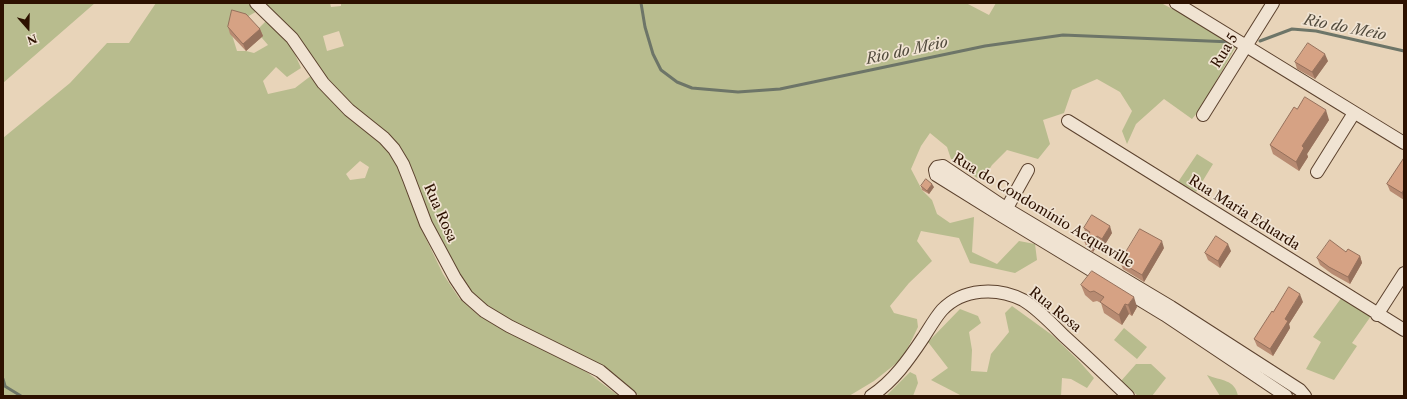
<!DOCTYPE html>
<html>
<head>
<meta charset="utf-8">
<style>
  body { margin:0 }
  #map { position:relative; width:1407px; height:399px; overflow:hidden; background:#e8d4b9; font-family:"Libre Caslon Text",serif }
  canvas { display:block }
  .frame { position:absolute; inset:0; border:4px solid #2d1100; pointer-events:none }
  .north { position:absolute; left:8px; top:8px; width:40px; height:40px; -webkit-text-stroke:3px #f0e3d2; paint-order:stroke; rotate:160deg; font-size:11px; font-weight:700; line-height:16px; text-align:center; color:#2d1100 }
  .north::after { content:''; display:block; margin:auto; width:14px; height:18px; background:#2d1100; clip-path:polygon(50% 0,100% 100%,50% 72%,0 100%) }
</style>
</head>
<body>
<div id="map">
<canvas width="1407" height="399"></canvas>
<div class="frame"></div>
<div class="north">N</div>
</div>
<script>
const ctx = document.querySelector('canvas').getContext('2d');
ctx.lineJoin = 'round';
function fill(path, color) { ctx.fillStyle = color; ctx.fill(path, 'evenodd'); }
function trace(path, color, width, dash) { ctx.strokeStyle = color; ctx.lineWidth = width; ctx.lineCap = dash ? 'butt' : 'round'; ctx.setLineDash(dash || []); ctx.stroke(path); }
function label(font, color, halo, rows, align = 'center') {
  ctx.font = font + ' "Libre Caslon Text",serif'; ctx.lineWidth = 3.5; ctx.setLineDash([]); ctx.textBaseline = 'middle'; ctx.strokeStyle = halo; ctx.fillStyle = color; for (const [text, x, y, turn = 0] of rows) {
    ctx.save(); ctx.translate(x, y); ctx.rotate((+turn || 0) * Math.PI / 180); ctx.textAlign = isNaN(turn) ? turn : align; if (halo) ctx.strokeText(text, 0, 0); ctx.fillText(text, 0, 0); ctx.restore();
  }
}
fill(new Path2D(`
  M3,3H95L3,83Z
  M156,3H250L259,10L247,17L236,21L232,35L237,51H246L254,53L268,45L256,31L267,20L287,36L301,68L287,77L276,67L263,81L268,94L295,88L312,75L297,35L263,3H330L331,7L341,6V3H966L989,15L996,3H1161L1215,31L1236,46L1202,107L1192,119L1164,99L1136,124L1127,144L1122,131L1132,111L1120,92L1097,79L1072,90L1064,113L1043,120L1050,144L1038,159L1007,150L992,165L982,181L952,162L947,147L930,133L921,146L911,169L922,190L932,200L937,214L950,223L974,217L972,252L997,264L1019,241L1035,244L1037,260L1015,273L970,263L959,238L921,231L917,241L932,261L909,283L890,306L894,313L917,319L918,327L903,358L874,381L849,396H639L602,365L493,312L482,303L458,277L429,227L404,156L399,165L409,192L418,222L443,274L459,298L479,316L516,332L564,359L588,373L619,396H3V138L70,83L107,43H129ZM339,31L344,46L327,51L323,36ZM360,161L369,167L365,178L350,180L346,174Z
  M1197,154L1213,164L1196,192L1178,182Z
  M1342,297L1371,316L1352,343L1357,346L1334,380L1306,369L1321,342L1313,337Z
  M1012,306L1052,335L1078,360L1094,378L1087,388L1071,379L1062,378L1061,396H962L931,380L948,368L928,342L960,309L978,316L981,323L969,332L972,350L971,371L987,372L991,354L1009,332L1005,313Z
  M1124,328L1147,347L1137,359L1114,340Z
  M1136,364H1151L1166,378L1152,396H1138L1121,381Z
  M910,372L916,375L918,383L913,396H886Z
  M1207,375C1221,381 1235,379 1238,396H1220Z`), '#b8bc8e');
trace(new Path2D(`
  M641,3L645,27L653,54L661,70L677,82L692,88L738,92L780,89L985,46L1063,35L1232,42
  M1260,41L1292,29L1316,31L1404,51
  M3,379L5,386
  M3,385L21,396`), '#6d7568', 3);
const minor = new Path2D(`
  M256,3L292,38L323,83L349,110L384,138L394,149L403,164L409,179L426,224L455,278L467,296L484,311L509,326L600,371L630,396
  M1176,3L1404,143
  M1203,115L1273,3
  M1068,121L1404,330
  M1317,172L1354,113
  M1003,215L1028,170
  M1377,315L1404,273
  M871,396C893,382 909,359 923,338C929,329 935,318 942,310C963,288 997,287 1023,300C1037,308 1052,324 1064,336C1086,356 1107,376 1128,396
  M1286,396L1165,315L1002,216L936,175L935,170L937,167L943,166L1007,209L1171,307L1300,390L1305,396`);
trace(minor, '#5c422e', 14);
trace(minor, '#f0e3d2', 12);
fill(new Path2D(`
  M228,27L260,29L263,36L246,51L230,34Z
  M1328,61L1315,79L1297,69L1295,62Z
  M1297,109L1329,120L1307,154L1308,157L1299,171L1273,154L1270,145Z
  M1404,158V200L1390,191L1387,184Z
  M921,186L934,187L929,194L922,190Z
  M1084,228L1112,233L1104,246L1099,243L1093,252L1087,248L1084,241L1088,236L1086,235Z
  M1164,248L1144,282L1123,269L1120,262Z
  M1231,251L1220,268L1208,260L1205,253Z
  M1346,252L1360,256L1362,263L1350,284L1332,274L1320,265L1317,258Z
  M1081,285L1137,307L1132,316L1129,314L1122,325L1104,313L1101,303L1097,301L1093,302L1085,295Z
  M1303,302L1289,324L1290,328L1273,356L1257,346L1254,339L1273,312Z`), '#b88b72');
fill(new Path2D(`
  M260,29L263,36L246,51L243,44Z
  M1325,54L1328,61L1315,79L1312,72Z
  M1326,110L1329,120L1307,154L1308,157L1299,171L1296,162L1302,146Z
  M932,184L934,187L929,194L927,191Z
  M1404,189V200L1402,193Z
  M1110,226L1112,233L1104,246L1102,239Z
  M1097,236L1099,243L1093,252L1091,245Z
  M1162,241L1164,248L1144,282L1142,275Z
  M1228,244L1231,251L1220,268L1218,261Z
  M1360,256L1362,263L1350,284L1348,277Z
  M1300,294L1303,302L1289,324L1290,328L1273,356L1270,349L1285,319Z
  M1134,297L1137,307L1132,316L1128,305Z
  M1125,304L1129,314L1122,325L1119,315Z`), '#96715c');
const building = new Path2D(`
  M232,10L246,14L260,29L243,44L228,27Z
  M1308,43L1325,54L1312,72L1295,62Z
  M1305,97L1326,110L1302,146L1304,148L1296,162L1270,145L1294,107L1297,109Z
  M1404,158V189L1402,193L1387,184Z
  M926,179L932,184L927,191L921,186Z
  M1092,215L1110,226L1102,239L1097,236L1091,245L1084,241L1090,232L1084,228Z
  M1140,229L1162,241L1142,275L1120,262Z
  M1216,236L1228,244L1218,261L1205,253Z
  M1330,240L1346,252L1348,249L1360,256L1348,277L1329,267L1317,258Z
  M1092,271L1134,297L1128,305L1125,304L1119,315L1100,302L1104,297L1094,291L1090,292L1081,285Z
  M1289,287L1300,294L1285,319L1288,321L1270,349L1254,339L1272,311L1273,312Z`);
fill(building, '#d6a284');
trace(building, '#96715c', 1);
label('14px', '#2d1100', '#f0e3d2', [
  ["Rua 5",1225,51,-58],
  ["Rua do Condomínio Acquaville",1043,211,31],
  ["Rua Rosa",440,213,66],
  ["Rua Maria Eduarda",1244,213,32],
  ["Rua Rosa",1055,310,39]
]);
label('italic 15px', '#524b3d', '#f0e3d2', [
  ["Rio do Meio",1345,28,11],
  ["Rio do Meio",907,51,-12]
]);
</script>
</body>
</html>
